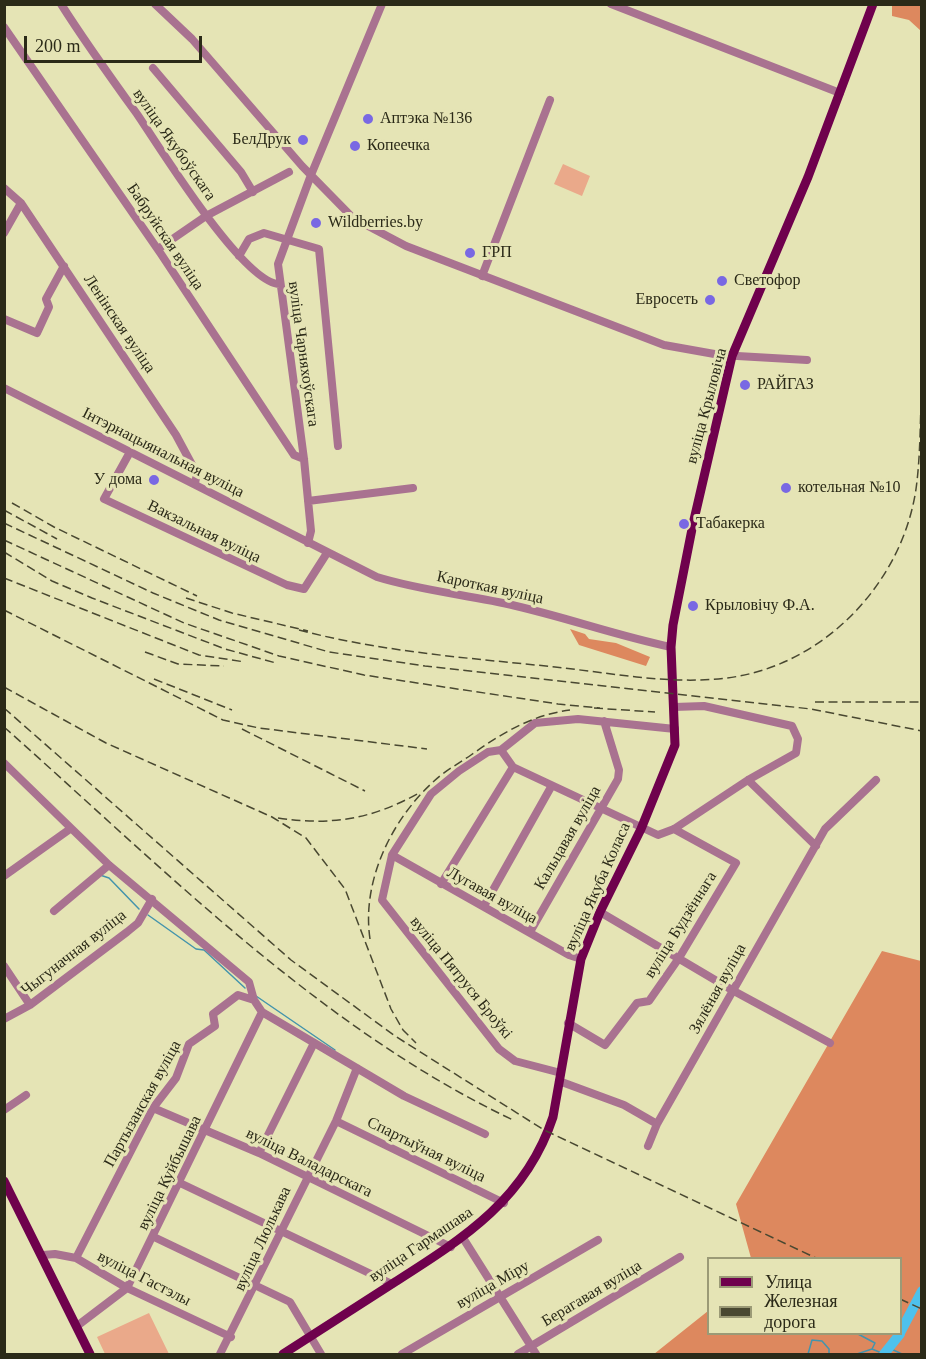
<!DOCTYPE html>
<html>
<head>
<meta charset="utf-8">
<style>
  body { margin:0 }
  #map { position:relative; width:926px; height:1359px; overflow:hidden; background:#e5e4b5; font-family:"Times New Roman",serif }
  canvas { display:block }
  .frame { position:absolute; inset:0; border:6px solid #2b2a18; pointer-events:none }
  .legend { position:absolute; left:707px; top:1257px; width:195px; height:78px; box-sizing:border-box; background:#e5e4b5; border:2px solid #9b9a76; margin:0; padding:8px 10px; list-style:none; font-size:18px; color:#2b2a18 }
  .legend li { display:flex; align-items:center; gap:12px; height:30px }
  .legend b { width:30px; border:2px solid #9b9a76 }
  .scale { position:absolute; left:24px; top:36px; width:178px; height:27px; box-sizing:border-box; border:3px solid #2b2a18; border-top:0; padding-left:8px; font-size:18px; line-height:21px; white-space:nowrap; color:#2b2a18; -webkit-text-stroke:4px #e5e4b5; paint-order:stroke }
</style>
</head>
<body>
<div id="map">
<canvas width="926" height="1359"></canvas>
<div class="frame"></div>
<ul class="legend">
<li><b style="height:8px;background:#6f014d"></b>Улица</li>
<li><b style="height:8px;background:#494831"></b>Железная дорога</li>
</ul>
<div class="scale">200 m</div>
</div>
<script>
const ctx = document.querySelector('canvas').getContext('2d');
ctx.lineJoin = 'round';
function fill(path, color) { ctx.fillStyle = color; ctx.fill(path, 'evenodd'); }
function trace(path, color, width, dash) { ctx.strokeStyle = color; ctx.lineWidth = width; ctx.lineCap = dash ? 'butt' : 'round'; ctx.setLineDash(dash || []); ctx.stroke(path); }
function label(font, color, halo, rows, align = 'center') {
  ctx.font = font + ' "Times New Roman",serif'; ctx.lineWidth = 6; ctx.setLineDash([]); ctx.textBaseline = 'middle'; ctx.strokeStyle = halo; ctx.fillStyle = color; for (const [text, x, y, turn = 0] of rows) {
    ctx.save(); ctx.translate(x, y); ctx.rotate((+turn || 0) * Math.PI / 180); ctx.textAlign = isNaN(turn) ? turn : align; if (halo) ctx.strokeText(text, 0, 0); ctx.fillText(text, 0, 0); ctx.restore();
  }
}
fill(new Path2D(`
  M563,164L590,176L582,196L554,184Z
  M149,1313L169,1354H105L97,1337Z`), '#eaa98a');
fill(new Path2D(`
  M892,5H921V31L909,20L892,16Z
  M570,629L585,634L589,639L616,643L650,657L646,666L579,645Z
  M882,951L921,961V1354H654L708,1311V1334H900V1258H751L736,1204Z`), '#dd885e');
trace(new Path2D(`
  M100,875L109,878L139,909
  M148,915L196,949L204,950L245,988
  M256,996L335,1050
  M858,1334L875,1343L872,1349
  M889,1348L902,1354
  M808,1354L812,1340L822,1341L829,1349V1354
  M857,1354L872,1349L884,1354`), '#4494ac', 1.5);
trace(new Path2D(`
  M900,1333L922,1291
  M884,1354L900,1334`), '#4ec1ec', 10);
trace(new Path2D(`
  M61,4C85,42 111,78 137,114C159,146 244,285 280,284
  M155,4L192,39L302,166L353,218L406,246L664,345L720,355L807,360
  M611,4L840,93
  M4,27L161,254L294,455L304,459
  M153,68L241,172L253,192
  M4,188L21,203L176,435L197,474L195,483
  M4,233L21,203
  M158,249L206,216L289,172
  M239,256L249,239L264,233L319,249L338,446
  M482,276L550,100
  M4,319L37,333L49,307L46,299L64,266
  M4,388L377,577C422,591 470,595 516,606C568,618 618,636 671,647
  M130,452L104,499L287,585L304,589L327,553
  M308,501L413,488
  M308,543L311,531L304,459L278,264L311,175L382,4
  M501,750L513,767L658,835L674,829L748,780L796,753L798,739L792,726L704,706L674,707
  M4,763L109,865L249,982L254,1000L262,1012L404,1096L485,1134
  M748,780L816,846
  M392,855L569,955L581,959
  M4,876L70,829
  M441,884L513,767
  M484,906L551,787
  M54,911L109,865
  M600,912L732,990L830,1043
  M530,932L618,779L619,770L604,721
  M4,966L30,1005
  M4,1019L30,1005L127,932L138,923L152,899
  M568,1023L605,1045L637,1003L649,1001L679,958L736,863L674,829
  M561,1073L515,1061L499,1049L382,900L392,855L431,794L459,771L488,752L501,750L535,723L578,719L675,729
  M559,1081L624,1105L657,1124
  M153,1108L259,1153L451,1247
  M4,1110L26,1095
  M336,1121L504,1203
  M648,1146L657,1124L825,829L876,780
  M259,1153L313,1045
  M180,1183L392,1284
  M154,1237L290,1302L321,1354
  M463,1238L536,1354
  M43,1255L55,1254L76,1258L127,1288L231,1337
  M76,1258L153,1108L176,1078L189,1044L215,1026L213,1014L238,995L254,1000
  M77,1326L127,1288L262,1012
  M220,1354L336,1121L357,1068
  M402,1354L598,1240
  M518,1354L680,1257`), '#a97290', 8);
trace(new Path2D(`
  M4,1181L90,1354
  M283,1354C320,1330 358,1306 395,1282C464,1238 526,1199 553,1117L581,959L600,912L641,829L675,745L671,647L673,625L693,524L732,356L808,177L873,4`), '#6f014d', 9);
trace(new Path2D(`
  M12,503L54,527L197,596
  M4,510L57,539
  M4,523L153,593L219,620L329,652L425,666L811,709L922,731
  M4,540L184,623L279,656L364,675L558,704L600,708
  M4,552L52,581L92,598L225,649L276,663
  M4,578L199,655L245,662
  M186,598L232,613L308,631
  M4,610L223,720L259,728L427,749
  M299,630C383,652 469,658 555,667C611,673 670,685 727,678C823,666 902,584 916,489C921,453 920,413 922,376
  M145,652L178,664L224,666
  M154,679L232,710
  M4,687L106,743L272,817L306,838L345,889L391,1009L403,1030L416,1043
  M815,702H922
  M4,708L291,960L395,1036L544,1130L816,1258
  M594,708L655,712
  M4,727C162,867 321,1029 513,1120
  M242,729L365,791
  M278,818C332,826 372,819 419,793
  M370,939C361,879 394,814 440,776C450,768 461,762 471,755C502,733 532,715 570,710
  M900,1299L922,1309`), '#494831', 1.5, [9, 4.5]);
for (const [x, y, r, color] of [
  [368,119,6,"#7968e3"],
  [303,140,6,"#7968e3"],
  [355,146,6,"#7968e3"],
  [316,223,6,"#7968e3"],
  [470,253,6,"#7968e3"],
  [722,281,6,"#7968e3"],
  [710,300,6,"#7968e3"],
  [745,385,6,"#7968e3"],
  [154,480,6,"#7968e3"],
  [786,488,6,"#7968e3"],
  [684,524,6,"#7968e3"],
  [693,606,6,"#7968e3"]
]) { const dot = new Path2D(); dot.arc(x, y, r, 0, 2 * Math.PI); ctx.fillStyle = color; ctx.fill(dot); trace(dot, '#e5e4b5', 2); }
label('16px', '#2b2a18', '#e5e4b5', [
  ["Аптэка №136",380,119],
  ["БелДрук",291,140,"right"],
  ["Копеечка",367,146],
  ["Wildberries.by",328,223],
  ["ГРП",482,253],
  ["Светофор",734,281],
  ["Евросеть",698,300,"right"],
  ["РАЙГАЗ",757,385],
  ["У дома",142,480,"right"],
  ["котельная №10",798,488],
  ["Табакерка",696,524],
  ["Крыловічу Ф.А.",705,606]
], 'left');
label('16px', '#2b2a18', '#e5e4b5', [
  ["вуліца Якубоўскага",174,145,55],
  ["Бабруйская вуліца",165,237,56],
  ["Ленінская вуліца",119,324,56],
  ["вуліца Чарняхоўскага",303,354,82],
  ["вуліца Крыловіча",707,406,-75],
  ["Інтэрнацыянальная вуліца",163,453,27],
  ["Вакзальная вуліца",204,532,26],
  ["Кароткая вуліца",490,588,12],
  ["Кальцавая вуліца",568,838,-60],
  ["вуліца Якуба Коласа",598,887,-66],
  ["Лугавая вуліца",492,896,29],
  ["вуліца Будзённага",681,925,-58],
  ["Чыгуначная вуліца",74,953,-38],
  ["вуліца Пятруся Броўкі",461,978,51],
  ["Зялёная вуліца",718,989,-61],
  ["Партызанская вуліца",143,1104,-61],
  ["Спартыўная вуліца",426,1150,26],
  ["вуліца Валадарскага",309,1163,26],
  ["вуліца Куйбышава",170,1173,-64],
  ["вуліца Люлькава",263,1239,-65],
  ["вуліца Гармашава",421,1245,-34],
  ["вуліца Гастэлы",144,1279,27],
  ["вуліца Міру",493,1285,-30],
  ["Берагавая вуліца",592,1294,-31]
]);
</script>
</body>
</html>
